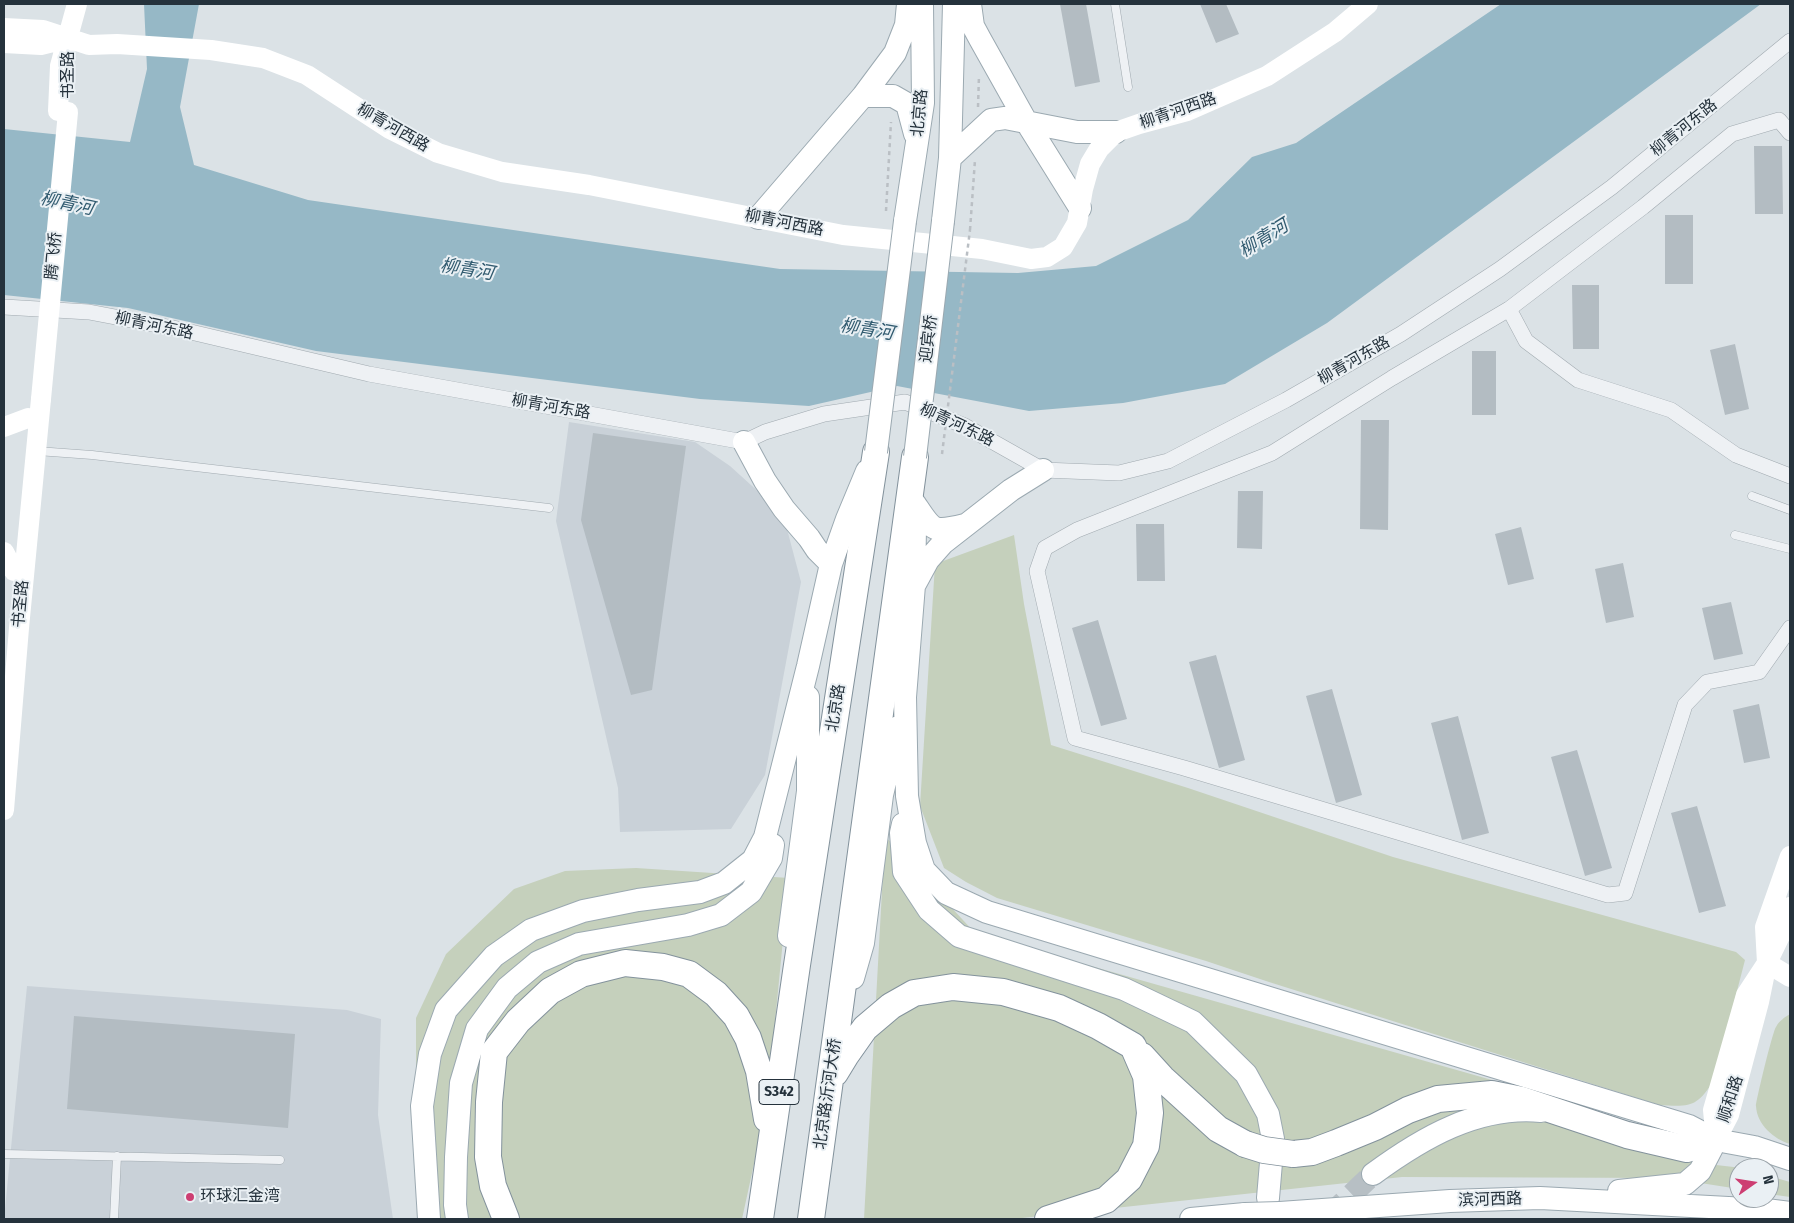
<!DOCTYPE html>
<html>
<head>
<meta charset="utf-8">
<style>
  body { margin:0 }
  #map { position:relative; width:1794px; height:1223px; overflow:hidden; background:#dbe2e6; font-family:"Fira Sans Condensed",sans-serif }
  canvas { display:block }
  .frame { position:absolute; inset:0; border:5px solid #25323c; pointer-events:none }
  .north { position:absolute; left:1729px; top:1158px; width:50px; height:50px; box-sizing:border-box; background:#eaf0f4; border:1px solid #9ba4aa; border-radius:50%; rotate:77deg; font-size:14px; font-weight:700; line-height:20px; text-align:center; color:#25323c }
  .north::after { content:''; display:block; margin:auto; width:18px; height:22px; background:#cd3e72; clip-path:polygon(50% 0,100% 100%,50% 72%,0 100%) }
</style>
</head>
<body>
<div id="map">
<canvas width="1794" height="1223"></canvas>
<div class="frame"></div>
<div class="north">N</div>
</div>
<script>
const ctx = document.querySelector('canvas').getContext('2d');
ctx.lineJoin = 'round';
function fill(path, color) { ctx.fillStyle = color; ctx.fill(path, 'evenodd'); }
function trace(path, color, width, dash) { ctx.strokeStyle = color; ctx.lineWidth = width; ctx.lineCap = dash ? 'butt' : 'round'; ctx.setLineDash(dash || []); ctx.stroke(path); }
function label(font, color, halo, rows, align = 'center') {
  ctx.font = font + ' "Fira Sans Condensed","Noto Sans SC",sans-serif'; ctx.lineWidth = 4; ctx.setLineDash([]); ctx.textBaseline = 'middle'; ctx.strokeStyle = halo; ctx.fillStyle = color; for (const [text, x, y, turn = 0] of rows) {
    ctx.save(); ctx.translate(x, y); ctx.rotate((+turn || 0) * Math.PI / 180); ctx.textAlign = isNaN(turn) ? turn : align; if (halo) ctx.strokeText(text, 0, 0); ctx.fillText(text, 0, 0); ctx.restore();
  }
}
fill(new Path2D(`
  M569,422L695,442L730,466L783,514L801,582L765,775L731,829L620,832L618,788L556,521Z
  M27,986L347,1010L381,1019L378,1115L393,1219H4Z`), '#c9d1d8');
fill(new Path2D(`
  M1014,535L1024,604L1051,745L1188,788L1393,857L1736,952L1745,960L1714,1080C1697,1107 1691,1107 1659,1105L1269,982L1206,961L997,898L966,882L944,868L920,806L935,564Z
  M885,836L975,933L1506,1084L1482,1105L1503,1120L1535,1117L1682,1161L1742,1168H1744H1739V1189L1668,1178L1402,1177L1013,1219H864Z
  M636,868L789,878L767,1104L742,1219H421L416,1142V1018L446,954L514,889L565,871Z
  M1790,1014V1144C1774,1139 1757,1125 1756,1106C1756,1101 1773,1030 1776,1027C1779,1021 1785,1017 1790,1014Z
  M1769,1176L1790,1182V1197L1769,1194Z`), '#c5d0bc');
fill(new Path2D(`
  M144,4H199L180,107L194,165L308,200L780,269L1018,273L1096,266L1188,220L1252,157L1296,143L1501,4H1761L1327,323L1225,384L1123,403L1029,411L897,386L809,406L700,399L316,351L128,308L4,295V129L130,142L147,69Z`), '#96b8c6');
fill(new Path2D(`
  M1060,4H1086L1100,82L1075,87Z
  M1200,4H1226L1239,34L1216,43Z
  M1754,146H1782L1783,214H1755Z
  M1665,215H1693V284H1665Z
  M1572,285H1599V349H1573Z
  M1735,344L1749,409L1725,415L1710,350Z
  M1472,351H1496V415H1472Z
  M1361,420H1389L1388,530L1360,529Z
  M593,433L686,446L652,690L631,695L581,520Z
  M1238,491H1263L1262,549L1237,548Z
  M1136,524H1164L1165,581H1137Z
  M1521,527L1534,579L1508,585L1495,534Z
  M1623,563L1634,617L1606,623L1595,569Z
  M1731,602L1743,654L1714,660L1702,608Z
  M1098,620L1127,719L1101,726L1072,628Z
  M1216,655L1245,760L1219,768L1189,662Z
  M1332,689L1362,795L1336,803L1306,696Z
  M1759,704L1770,758L1744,763L1733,710Z
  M1458,716L1489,833L1462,840L1431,723Z
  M1577,750L1612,868L1585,876L1551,757Z
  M1697,806L1726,906L1699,913L1671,813Z
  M74,1016L295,1034L288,1128L67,1109Z`), '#b3bcc2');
trace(new Path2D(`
  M1328,1217L1373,1174`), '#b7bfc4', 22, [22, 11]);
const lane = new Path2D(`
  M1115,4L1128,87
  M37,451L92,455L549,508
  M1752,496L1790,510
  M1735,535L1790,549
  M4,1154L280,1160
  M114,1219L117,1156`);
const street = new Path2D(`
  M1790,133L1779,120L1732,134L1643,207L1509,309L1392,378L1272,453L1077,530L1045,548L1037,571L1075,738L1184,768L1608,895L1625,893L1685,705L1707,682L1759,672L1790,628
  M4,307L89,312L178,329L369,374L744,442L765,432L824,414L905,402L965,426L1043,470L1119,473L1168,461L1286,400L1401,334L1500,269L1612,187L1790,41
  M1509,309L1526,341L1578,380L1671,410L1736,455L1790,476`);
const primary = new Path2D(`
  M970,4L973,26L980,39L1027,123L1080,208
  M863,96H893L907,104L915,134
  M950,158L991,120L1005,118L1077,132H1116
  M758,218L863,96L895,53L906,25L908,4
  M905,221L923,103L922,4
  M943,221L950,158L954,4
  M744,442L765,481L784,509L809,538L817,550L831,564
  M915,504C933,531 932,533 965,525
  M915,528L914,585L905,697L907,796L915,843L924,870L946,893L987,912L1689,1126L1716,1140L1754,1147L1790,1159
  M915,584L928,560L943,543L1011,490L1043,470
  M903,824L901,833L904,872L929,910L959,936L1124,989L1193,1022L1246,1074L1268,1114L1273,1139L1268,1198
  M789,936L808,791V697
  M853,978L863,943L882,795L898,727
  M1373,1174C1422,1138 1478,1105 1541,1111
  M1619,1191L1685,1184L1700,1171L1716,1140
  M1280,1213L1450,1201L1540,1198L1766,1210L1790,1213
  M429,1219L422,1106L430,1054L446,1010L494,956L531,930L583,911L638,900L700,892L724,883L753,860L765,837L808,666L831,564L847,519L867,471
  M457,1219L455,1205L456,1157L461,1083L477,1029L507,988L538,962L579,944L688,925L721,915L751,892L771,858L773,845
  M1191,1219L1245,1214`);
const highway = new Path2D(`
  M1142,1056L1162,1078L1218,1129L1245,1144
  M835,1073L846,1055L865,1028L891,1006L914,993L953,987L1003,992L1059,1008L1098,1026L1133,1046L1146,1076L1150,1113L1146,1146L1129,1179L1106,1200L1048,1219
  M1293,1154L1312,1152L1336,1143L1375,1127L1408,1110L1438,1099L1492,1094L1522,1100L1627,1135L1687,1149L1716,1140
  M506,1219L493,1186L488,1157L489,1102L494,1052L518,1021L550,991L581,974L625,963L663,967L689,974L716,994L736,1016L748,1038L759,1071L767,1119
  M760,1219L797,965L876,452
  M811,1219L915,457`);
trace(lane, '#a1aab0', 9);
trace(street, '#a1aab0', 16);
trace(primary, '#9ba9b1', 24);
trace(highway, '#83929c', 28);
trace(new Path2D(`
  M978,107L979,75
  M886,211L891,122
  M970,230L975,160`), '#babfc4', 2.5, [4, 4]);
trace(lane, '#eef1f4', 8);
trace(street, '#eef1f4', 15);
trace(new Path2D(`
  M4,28L43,30L89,45L117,44L211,50L263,58L307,75L390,129L438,153L502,172L589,185L843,235L982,249L1031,259L1047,257L1063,247L1077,223L1083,189L1090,164L1099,149L1116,132L1139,124L1187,111L1267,76L1335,32L1368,4
  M4,43L41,45L69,38
  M58,111L60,66L77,4
  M4,427L28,418
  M4,552L14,571
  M4,810L19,628L41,399
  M1767,963L1790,977
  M1716,1140L1729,1115L1759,1002L1767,963L1765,927L1790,856
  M1716,1140L1713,1110L1746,995L1767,963L1781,934L1790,907`), '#fff', 20);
trace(primary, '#fff', 22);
trace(highway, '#fff', 26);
const primaryBridge = new Path2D(`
  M876,452L905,221
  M915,457L943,221
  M1245,1214L1280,1213`);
const highwayBridge = new Path2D(`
  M1245,1144L1264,1150L1293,1154`);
trace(primaryBridge, '#9ba9b1', 24, []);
trace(highwayBridge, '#83929c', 28, []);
trace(new Path2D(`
  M942,454L970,230`), '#babfc4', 2.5, [4, 4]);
trace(new Path2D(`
  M41,399L68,112`), '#fff', 20);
trace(primaryBridge, '#fff', 22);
trace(highwayBridge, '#fff', 26);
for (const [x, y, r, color] of [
  [190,1197,5,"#cd3e72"]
]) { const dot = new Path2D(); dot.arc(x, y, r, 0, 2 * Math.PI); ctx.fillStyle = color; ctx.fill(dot); trace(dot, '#eaf0f4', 2); }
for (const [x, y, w] of [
  [779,1092,40]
]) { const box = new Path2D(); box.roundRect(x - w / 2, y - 12.5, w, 25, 4); ctx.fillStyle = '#eaf0f4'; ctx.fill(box); trace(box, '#25323c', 1); }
label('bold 15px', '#25323c', null, [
  ["S342",779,1092]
]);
label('16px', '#25323c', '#eaf0f4', [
  ["书圣路",69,75,-90],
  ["柳青河西路",1178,111,-19],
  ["北京路",920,113,-85],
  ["柳青河西路",393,128,30],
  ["柳青河东路",1684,128,-39],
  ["柳青河西路",784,223,11],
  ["腾飞桥",54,256,-85],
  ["柳青河东路",154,326,12],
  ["迎宾桥",929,339,-83],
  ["柳青河东路",1354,361,-30],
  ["柳青河东路",551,407,10],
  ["柳青河东路",957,425,25],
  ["书圣路",21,604,-85],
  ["北京路",836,708,-81],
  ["北京路沂河大桥",828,1094,-82],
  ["顺和路",1731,1099,-72],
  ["滨河西路",1490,1200,-2]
]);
label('16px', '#25323c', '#eaf0f4', [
  ["环球汇金湾",200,1197]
], 'left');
label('italic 18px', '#305a6f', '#eaf0f4', [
  ["柳青河",67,204,12],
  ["柳青河",1264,239,-32],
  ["柳青河",467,270,9],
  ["柳青河",867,330,9]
]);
</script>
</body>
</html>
